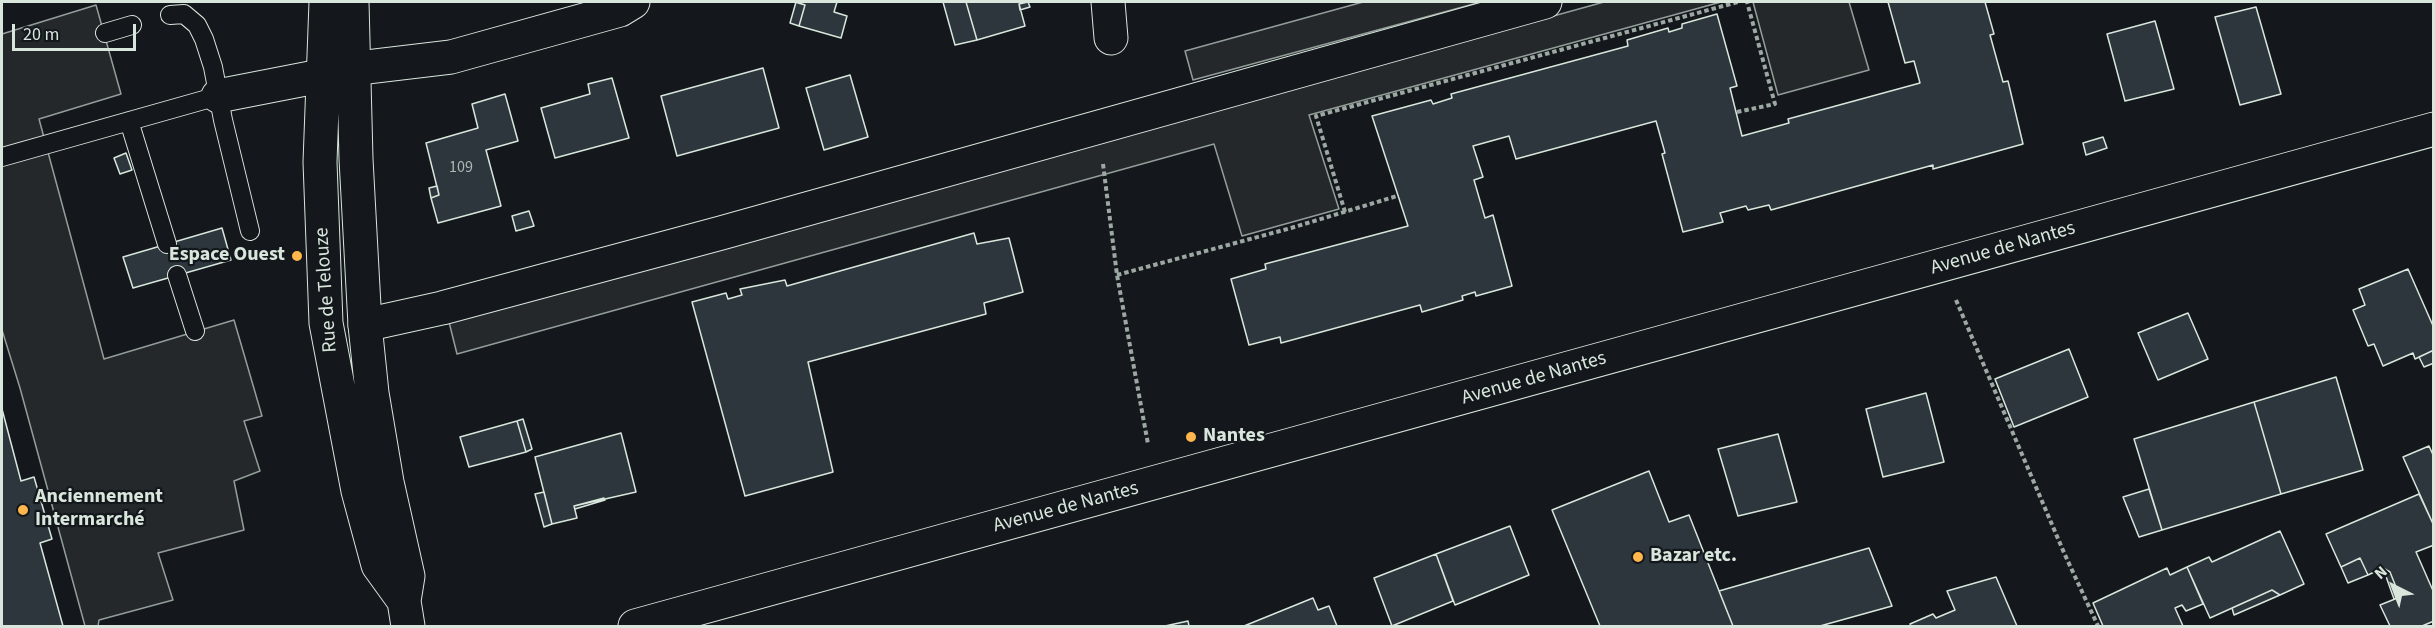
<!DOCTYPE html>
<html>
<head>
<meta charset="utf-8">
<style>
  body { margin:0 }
  #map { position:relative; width:2435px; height:628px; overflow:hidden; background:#14181c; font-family:"Source Sans 3",sans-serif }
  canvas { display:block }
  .frame { position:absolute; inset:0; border:3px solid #d8e6dc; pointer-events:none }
  .north { position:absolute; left:2363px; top:556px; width:60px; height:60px; -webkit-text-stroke:4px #14181c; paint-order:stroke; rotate:318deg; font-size:16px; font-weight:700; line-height:24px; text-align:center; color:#d8e6dc }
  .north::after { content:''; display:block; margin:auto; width:21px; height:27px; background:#d8e6dc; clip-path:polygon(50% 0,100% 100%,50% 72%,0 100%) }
  .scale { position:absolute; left:12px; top:24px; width:124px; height:27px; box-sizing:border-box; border:3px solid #d8e6dc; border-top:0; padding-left:8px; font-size:18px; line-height:21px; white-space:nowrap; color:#d8e6dc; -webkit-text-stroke:4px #14181c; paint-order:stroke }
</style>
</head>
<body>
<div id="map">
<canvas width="2435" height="628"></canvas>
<div class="frame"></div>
<div class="north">N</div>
<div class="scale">20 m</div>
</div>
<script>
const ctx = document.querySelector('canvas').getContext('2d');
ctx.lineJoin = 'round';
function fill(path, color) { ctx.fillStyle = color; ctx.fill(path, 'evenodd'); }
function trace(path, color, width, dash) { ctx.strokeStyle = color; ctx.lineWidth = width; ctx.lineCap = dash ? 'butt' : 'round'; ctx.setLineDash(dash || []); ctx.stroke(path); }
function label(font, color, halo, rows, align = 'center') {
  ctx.font = font + ' "Source Sans 3",sans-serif'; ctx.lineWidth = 4.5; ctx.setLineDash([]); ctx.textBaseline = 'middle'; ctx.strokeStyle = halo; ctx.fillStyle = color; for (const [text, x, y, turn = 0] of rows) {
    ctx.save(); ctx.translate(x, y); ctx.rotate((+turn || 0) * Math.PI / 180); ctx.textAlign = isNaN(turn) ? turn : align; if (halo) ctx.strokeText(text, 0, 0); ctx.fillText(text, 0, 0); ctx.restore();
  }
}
const parking = new Path2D(`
  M1363,2H1481L1193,80L1185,51Z
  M1604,2H1721L1309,115L1339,209L1242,236L1214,144L457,354L449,322Z
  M1753,2H1849L1869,70L1778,95Z
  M96,5L121,94L39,119L104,359L234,320L262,416L244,421L260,471L234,481L244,530L158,553L173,600L99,620L98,626H85L20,388L2,330V34Z`);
fill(parking, '#24282b');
trace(parking, '#939e99', 1.5);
const building = new Path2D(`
  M795,2H837L834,12L847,16L841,38L799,26L805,5Z
  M796,2L805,5L799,26L790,23Z
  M943,2H966L977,40L955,45Z
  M966,2H1026L1019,4L1025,26L977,40Z
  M1028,2L1030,7L1020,10L1019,4Z
  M1888,2H1985L1994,34L1990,35L2003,82L2008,81L2023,144L1933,169V165L1771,210L1769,205L1748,210L1746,206L1720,213L1723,222L1683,232L1662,154L1665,153L1656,121L1516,159L1509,136L1473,146L1483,177L1474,180L1485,218L1493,215L1512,286L1476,296L1475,292L1462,296L1463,300L1422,312L1420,305L1281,343L1280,337L1249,345L1231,279L1266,269L1265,264L1408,226L1372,116L1431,100L1433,104L1452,98L1451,94L1628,46L1627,40L1668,28L1669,32L1682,28V24L1717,14L1737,86L1730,88L1742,136L1789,123L1788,119L1920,83L1914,61L1905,63Z
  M2256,7L2281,94L2240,105L2215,17Z
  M2155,21L2174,89L2125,101L2107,34Z
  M763,68L779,128L677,156L661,96Z
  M850,75L868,137L824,150L806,88Z
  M612,78L629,138L555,158L541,108L590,94L588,84Z
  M505,94L518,141L486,150L501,206L438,223L431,198L439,195L426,143L478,128L472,104Z
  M2103,137L2107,148L2086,155L2083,143Z
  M126,153L132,170L120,174L114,158Z
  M437,186L439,195L431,198L429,188Z
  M529,211L534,226L516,231L512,216Z
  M222,228L231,260L133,288L123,257Z
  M974,233L977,244L1009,238L1023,292L984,303L986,314L808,362L833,472L745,496L692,302L726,293L728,299L742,295L740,289L785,280L787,286Z
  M2408,269L2434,328V350L2415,359L2413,353L2383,366L2374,344L2368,346L2353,310L2365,305L2359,289Z
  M2188,313L2208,359L2158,380L2138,333Z
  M2069,349L2088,397L2014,427L1995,379Z
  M2434,350V363L2424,367L2419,357Z
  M2336,377L2363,470L2281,494L2254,402Z
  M1926,393L1944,462L1883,477L1866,409Z
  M2254,402L2281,494L2162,530L2134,439Z
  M2,409L21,481L34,477L52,539L40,543L63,626H2Z
  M523,419L532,449L526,452L517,421Z
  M517,421L526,452L469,467L460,437Z
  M621,433L636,492L574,506L577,518L552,524L535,457Z
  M1778,434L1797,502L1738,516L1718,449Z
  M2429,446L2434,457V526L2403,457Z
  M1649,471L1669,522L1689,515L1733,626H1600L1552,510Z
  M2149,489L2162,530L2139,537L2123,497Z
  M544,492L552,524L544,527L535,494Z
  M2419,494L2434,526V545L2416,552L2434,593V621L2422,626H2390L2380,605L2400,597L2390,572L2383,568L2368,575L2360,558L2341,567L2326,534Z
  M604,498L605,500L575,509L574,506Z
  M1510,526L1529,575L1455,605L1436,554Z
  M2280,531L2304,584L2280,595L2272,590L2210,618L2187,567L2209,557L2212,562Z
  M1869,548L1892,606L1820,626H1733L1719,591Z
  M1436,554L1453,601L1392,626L1374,578Z
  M2360,558L2368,575L2348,583L2341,567Z
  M2187,567L2203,604L2186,611L2182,605L2175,608L2183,626H2103L2093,603L2167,568L2170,575Z
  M2383,568L2390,572L2400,597L2394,599Z
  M1996,577L2017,626H1911L1910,624L1933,614L1936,618L1955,610L1947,591Z
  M2272,590L2280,595L2234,615L2232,608Z
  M1313,598L1318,610L1329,606L1337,626H1244Z
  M1188,621L1189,626H1165Z`);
fill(building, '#2c363c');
trace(building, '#d8e6dc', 1.5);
const service = new Path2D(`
  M170,15L184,14L197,25L204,39L213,67L223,120L250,231
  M105,33L132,25
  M129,121L167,244
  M2,157L218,96
  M177,275L195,331`);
const minor = new Path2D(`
  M1108,2L1111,38
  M218,96L367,67L451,57L620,10L633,2
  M365,325L442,308L721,233L1545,2`);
const tertiary = new Path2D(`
  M326,2L320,162L326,323L358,491L378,565L404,601
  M352,2L356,159L365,325L372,393L387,482L408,576L404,601L408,626`);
const primary = new Path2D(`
  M635,626L2434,129`);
trace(service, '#d8e6dc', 20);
trace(minor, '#d8e6dc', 35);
trace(tertiary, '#d8e6dc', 35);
trace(primary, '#d8e6dc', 35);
trace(new Path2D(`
  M1737,112L1775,104L1747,2
  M1103,164L1117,275L1148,444
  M1345,212L1316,116L1738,2
  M1117,275L1291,228L1397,196
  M1956,300L2065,555L2098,626`), '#9da8a2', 4, [4.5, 3]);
trace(service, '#14181c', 18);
trace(minor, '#14181c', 33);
trace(tertiary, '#14181c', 33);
trace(primary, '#14181c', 33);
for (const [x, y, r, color] of [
  [297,256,6,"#ffb74d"],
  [1191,437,6,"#ffb74d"],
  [23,510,6,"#ffb74d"],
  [1638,557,6,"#ffb74d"]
]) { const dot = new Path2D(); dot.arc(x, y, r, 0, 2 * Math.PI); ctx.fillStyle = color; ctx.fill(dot); trace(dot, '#14181c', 2); }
label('16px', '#adbab4', null, [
  ["109",461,168]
]);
label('20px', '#d8e6dc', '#14181c', [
  ["Avenue de Nantes",2003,249,-16],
  ["Rue de Telouze",327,290,-94],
  ["Avenue de Nantes",1534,379,-16],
  ["Avenue de Nantes",1066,508,-15]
]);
label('bold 20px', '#d8e6dc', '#14181c', [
  ["Espace Ouest",285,256,"right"],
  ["Nantes",1203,437],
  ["Anciennement",35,498],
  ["Intermarché",35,521],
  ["Bazar etc.",1650,557]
], 'left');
</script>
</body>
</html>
